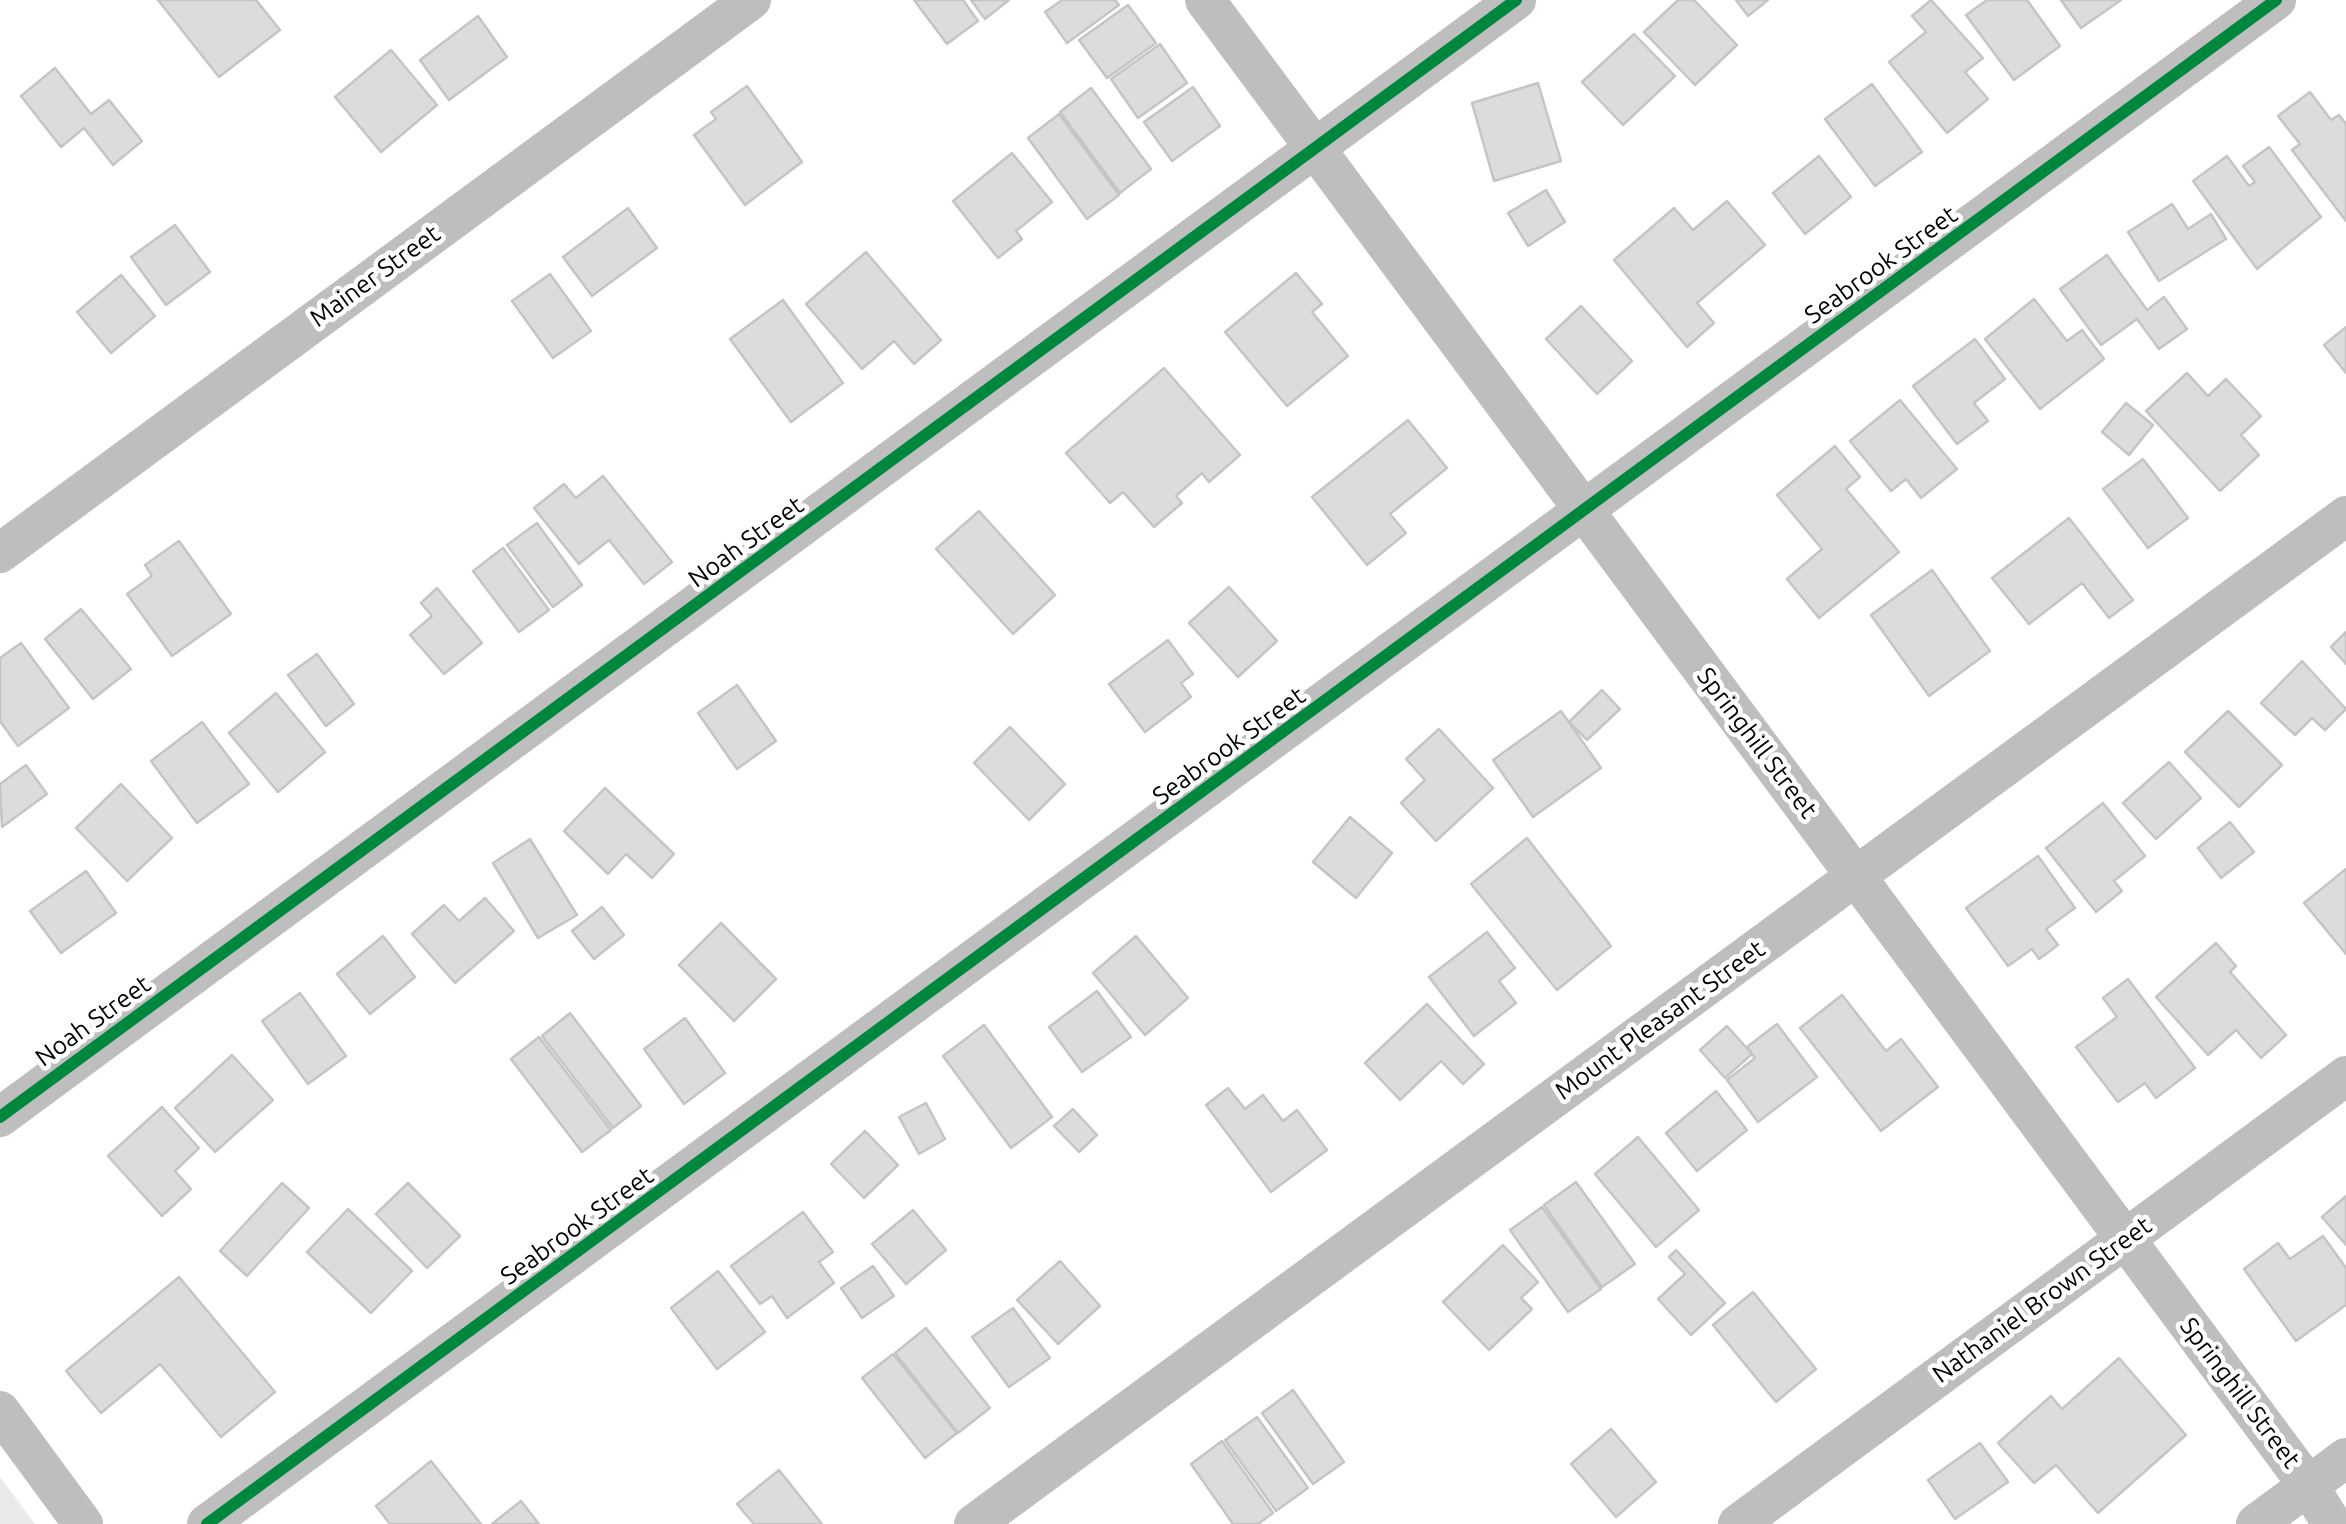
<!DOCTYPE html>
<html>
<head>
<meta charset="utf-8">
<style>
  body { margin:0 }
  canvas { display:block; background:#fff }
</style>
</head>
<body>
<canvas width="2346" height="1524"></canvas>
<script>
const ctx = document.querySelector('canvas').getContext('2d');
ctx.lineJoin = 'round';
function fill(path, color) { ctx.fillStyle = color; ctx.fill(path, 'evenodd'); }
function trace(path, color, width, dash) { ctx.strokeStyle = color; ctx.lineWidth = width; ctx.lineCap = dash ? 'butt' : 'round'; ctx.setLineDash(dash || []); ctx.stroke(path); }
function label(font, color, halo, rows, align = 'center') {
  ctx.font = font + ' Ubuntu,sans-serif'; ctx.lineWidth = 9; ctx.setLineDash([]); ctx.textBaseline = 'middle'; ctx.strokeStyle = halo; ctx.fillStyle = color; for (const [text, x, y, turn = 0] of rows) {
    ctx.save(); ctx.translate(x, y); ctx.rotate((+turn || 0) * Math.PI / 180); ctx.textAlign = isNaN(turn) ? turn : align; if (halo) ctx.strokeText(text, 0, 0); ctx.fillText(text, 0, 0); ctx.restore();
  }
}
fill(new Path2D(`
  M0,1477L35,1524H0Z`), '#eaeaea');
const building = new Path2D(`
  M158,0H256L280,30L219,77Z
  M914,0H963L978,21L947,44Z
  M971,0H1009L985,19Z
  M1062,0H1115L1119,5L1067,43L1045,12Z
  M1678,0H1694L1737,45L1695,85L1644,32Z
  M1736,0H1768L1748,16Z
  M1931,0L1983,58L1965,72L1988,99L1947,133L1889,62L1926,32L1912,16Z
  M1987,0H2027L2060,46L2014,80L1966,15Z
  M2061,0H2121L2081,28Z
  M1128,5L1156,43L1107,78L1079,40Z
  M478,16L507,57L449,100L420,60Z
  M1634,34L1675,76L1623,125L1582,82Z
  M1160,44L1187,83L1138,118L1111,79Z
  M391,50L437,105L381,152L335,97Z
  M55,68L91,114L109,100L142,141L113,165L84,128L61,147L21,96Z
  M1538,83L1561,161L1494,181L1472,103Z
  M1872,84L1922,152L1875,186L1825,119Z
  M747,86L802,162L745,205L694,135L716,119L711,112Z
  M1193,87L1220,126L1172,161L1144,122Z
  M1091,88L1151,169L1120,193L1060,112Z
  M2310,92L2331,120L2339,115L2346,124V221L2292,150L2300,144L2278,116Z
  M1059,114L1119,195L1087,219L1028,138Z
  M2269,147L2321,217L2257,269L2193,181L2227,156L2249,186L2255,182L2243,166Z
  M1012,153L1052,202L1016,231L1022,239L998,258L953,201Z
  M1819,156L1851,197L1805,234L1773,193Z
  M1546,190L1565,222L1528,246L1508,213Z
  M1727,201L1765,245L1697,303L1714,323L1687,347L1614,260L1674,208L1693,230Z
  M2172,204L2188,229L2211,214L2226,239L2159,281L2128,232Z
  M628,208L657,248L592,296L563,257Z
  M175,225L210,272L166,305L131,257Z
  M866,252L941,340L914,364L894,341L862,369L806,304Z
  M2107,255L2147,310L2164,297L2187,329L2159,349L2137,319L2101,345L2060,289Z
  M1296,273L1322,304L1312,312L1348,356L1287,406L1225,332Z
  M550,274L591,331L553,358L512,301Z
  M121,275L155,316L111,353L77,312Z
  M2034,299L2067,341L2082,330L2104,359L2040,409L1985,339Z
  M783,300L843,383L791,422L730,339Z
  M1581,306L1632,361L1597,394L1546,339Z
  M2346,327V373L2324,345Z
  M1975,339L2005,379L1974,403L1988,421L1957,444L1913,386Z
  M1164,368L1240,455L1209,482L1202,473L1176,496L1182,503L1154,527L1123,492L1110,503L1066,453Z
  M2187,373L2208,396L2226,379L2261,416L2241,435L2259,455L2220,491L2146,411Z
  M1900,400L1957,469L1921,498L1906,479L1891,491L1850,441Z
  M2126,403L2153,425L2129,455L2102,432Z
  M1408,420L1447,468L1390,514L1406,533L1367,565L1312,497Z
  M1835,446L1860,477L1846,489L1899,552L1819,618L1787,579L1822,549L1777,495Z
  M2143,459L2188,518L2148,548L2103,489Z
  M603,476L672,562L644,584L609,540L579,564L534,508L564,484L576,498Z
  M979,511L1055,595L1013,634L936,549Z
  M2069,518L2133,600L2109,618L2082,583L2029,624L1992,578Z
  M537,523L582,585L553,607L507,545Z
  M179,541L231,614L172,656L127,594L152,576L145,565Z
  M503,548L549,610L519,632L473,571Z
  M1932,570L1990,651L1929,696L1871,615Z
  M1229,587L1277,641L1238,677L1189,623Z
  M437,588L482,643L444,674L410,635L432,616L421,603Z
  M81,609L131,669L93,699L45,639Z
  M2346,632V664L2331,647Z
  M1168,640L1193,674L1181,683L1191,697L1145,732L1109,684Z
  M21,643L69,708L18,746L0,721V658Z
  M317,654L354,704L326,726L288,675Z
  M2302,661L2346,709L2325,730L2312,718L2295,735L2261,703Z
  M737,685L776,741L737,769L698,713Z
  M1602,690L1620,709L1587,740L1569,722Z
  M276,693L325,752L278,792L229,733Z
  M1561,711L1601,768L1533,817L1493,760Z
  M2228,711L2282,765L2239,807L2185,752Z
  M202,722L249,784L197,823L151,761Z
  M1010,727L1065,784L1029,820L974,763Z
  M1439,729L1493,788L1436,841L1401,803L1425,780L1406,759Z
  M2169,762L2201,798L2156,839L2123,803Z
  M26,765L47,794L2,827L0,784Z
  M121,784L172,838L127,881L76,828Z
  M605,788L674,854L652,878L626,854L608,874L564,831Z
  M2103,803L2145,856L2114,881L2122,891L2096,912L2046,848Z
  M1350,817L1392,853L1356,898L1313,862Z
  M2230,822L2254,852L2221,878L2198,848Z
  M1527,838L1611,946L1557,990L1471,884Z
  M530,839L577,915L538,938L493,863Z
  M2038,856L2075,908L2046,929L2058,945L2039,959L2032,949L2008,966L1966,908Z
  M2346,869V954L2304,903Z
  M86,871L116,913L61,953L30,911Z
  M485,898L514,931L455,983L412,934L444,905L459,921Z
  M602,907L624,935L594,959L572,931Z
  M721,923L776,979L734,1021L679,965Z
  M1487,932L1515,968L1499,981L1516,1003L1474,1036L1429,977Z
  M383,936L415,977L370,1014L337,974Z
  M1136,936L1188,998L1145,1035L1093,973Z
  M2216,943L2236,966L2230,972L2286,1035L2261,1058L2236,1030L2208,1055L2156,997Z
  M2128,979L2195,1068L2156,1098L2145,1083L2118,1102L2076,1047L2117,1017L2103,998Z
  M1097,991L1131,1037L1082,1072L1049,1027Z
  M300,993L346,1056L308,1084L262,1021Z
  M1842,995L1886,1051L1901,1039L1938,1087L1881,1131L1800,1028Z
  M1427,1004L1484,1064L1463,1084L1441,1061L1400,1100L1365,1063Z
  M570,1013L641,1106L613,1128L542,1036Z
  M685,1018L725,1073L684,1104L644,1049Z
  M1777,1024L1817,1077L1758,1122L1727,1080L1755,1058L1747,1047Z
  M984,1025L1052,1117L1011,1148L943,1056Z
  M1727,1026L1752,1054L1725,1078L1700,1050Z
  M539,1037L611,1130L582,1152L511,1059Z
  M232,1055L273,1100L215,1152L175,1108Z
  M1228,1088L1245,1109L1263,1095L1283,1121L1297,1110L1327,1150L1271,1192L1206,1105Z
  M1716,1091L1747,1130L1697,1171L1666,1133Z
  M926,1103L945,1139L919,1154L899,1117Z
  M162,1107L199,1148L175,1171L191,1189L162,1216L108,1156Z
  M1073,1109L1097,1135L1079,1152L1054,1126Z
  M865,1131L898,1165L864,1198L831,1164Z
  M1638,1137L1699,1210L1656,1247L1595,1174Z
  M1576,1182L1635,1264L1602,1287L1544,1205Z
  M282,1183L309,1208L247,1276L220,1251Z
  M408,1183L460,1236L427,1268L376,1214Z
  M2346,1196V1245L2322,1217Z
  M1542,1207L1601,1289L1568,1312L1510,1230Z
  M348,1209L412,1271L371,1313L307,1252Z
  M913,1210L946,1250L906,1284L872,1244Z
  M803,1212L833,1252L819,1262L834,1283L787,1318L772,1296L760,1304L731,1266Z
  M2323,1236L2346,1268V1305L2296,1341L2244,1269L2278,1243L2290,1259Z
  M1503,1245L1538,1282L1521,1298L1532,1309L1489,1350L1443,1302Z
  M1676,1250L1725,1303L1691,1335L1658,1299L1685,1274L1669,1257Z
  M1060,1261L1100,1306L1058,1344L1017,1300Z
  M873,1266L894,1296L862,1318L841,1288Z
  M718,1271L765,1332L717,1369L671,1308Z
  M179,1277L275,1392L221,1437L160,1364L101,1413L66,1371Z
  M1753,1292L1816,1369L1776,1402L1713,1325Z
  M1013,1308L1050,1358L1009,1387L972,1337Z
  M926,1328L990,1408L958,1433L895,1353Z
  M893,1354L957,1433L925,1458L862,1378Z
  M2119,1358L2186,1435L2098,1513L2056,1465L2034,1483L1998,1443L2051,1396L2062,1409Z
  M1293,1390L1344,1462L1313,1484L1262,1413Z
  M1257,1417L1308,1488L1276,1511L1225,1440Z
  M1611,1429L1656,1482L1616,1517L1571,1464Z
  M1222,1441L1273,1513L1258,1524H1233L1191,1464Z
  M1980,1443L2008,1482L1955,1519L1928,1480Z
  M431,1461L481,1524H390L376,1506Z
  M779,1470L822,1524H754L737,1504Z
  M521,1501L539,1524H492Z`);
fill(building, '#dcdcdc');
trace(building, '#c5c5c5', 2.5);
trace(new Path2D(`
  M1205,0L2308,1485L2332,1524
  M0,553L751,0
  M0,1117L1516,0
  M0,1411L83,1524
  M207,1524L2276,0
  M974,1524L2346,516
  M1738,1524L2346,1076
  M2256,1524L2346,1458`), '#bebebe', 40);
trace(new Path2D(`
  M0,1117L1516,0
  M207,1524L2276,0`), '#00873e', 12);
label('25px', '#000', '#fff', [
  ["Seabrook Street",1881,265,-36],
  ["Mainer Street",375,276,-36],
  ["Noah Street",746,542,-36],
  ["Springhill Street",1757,743,53],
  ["Seabrook Street",1229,746,-36],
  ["Mount Pleasant Street",1660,1020,-36],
  ["Noah Street",93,1021,-36],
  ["Seabrook Street",577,1226,-36],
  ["Nathaniel Brown Street",2042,1300,-36],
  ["Springhill Street",2240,1393,53]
]);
</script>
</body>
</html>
